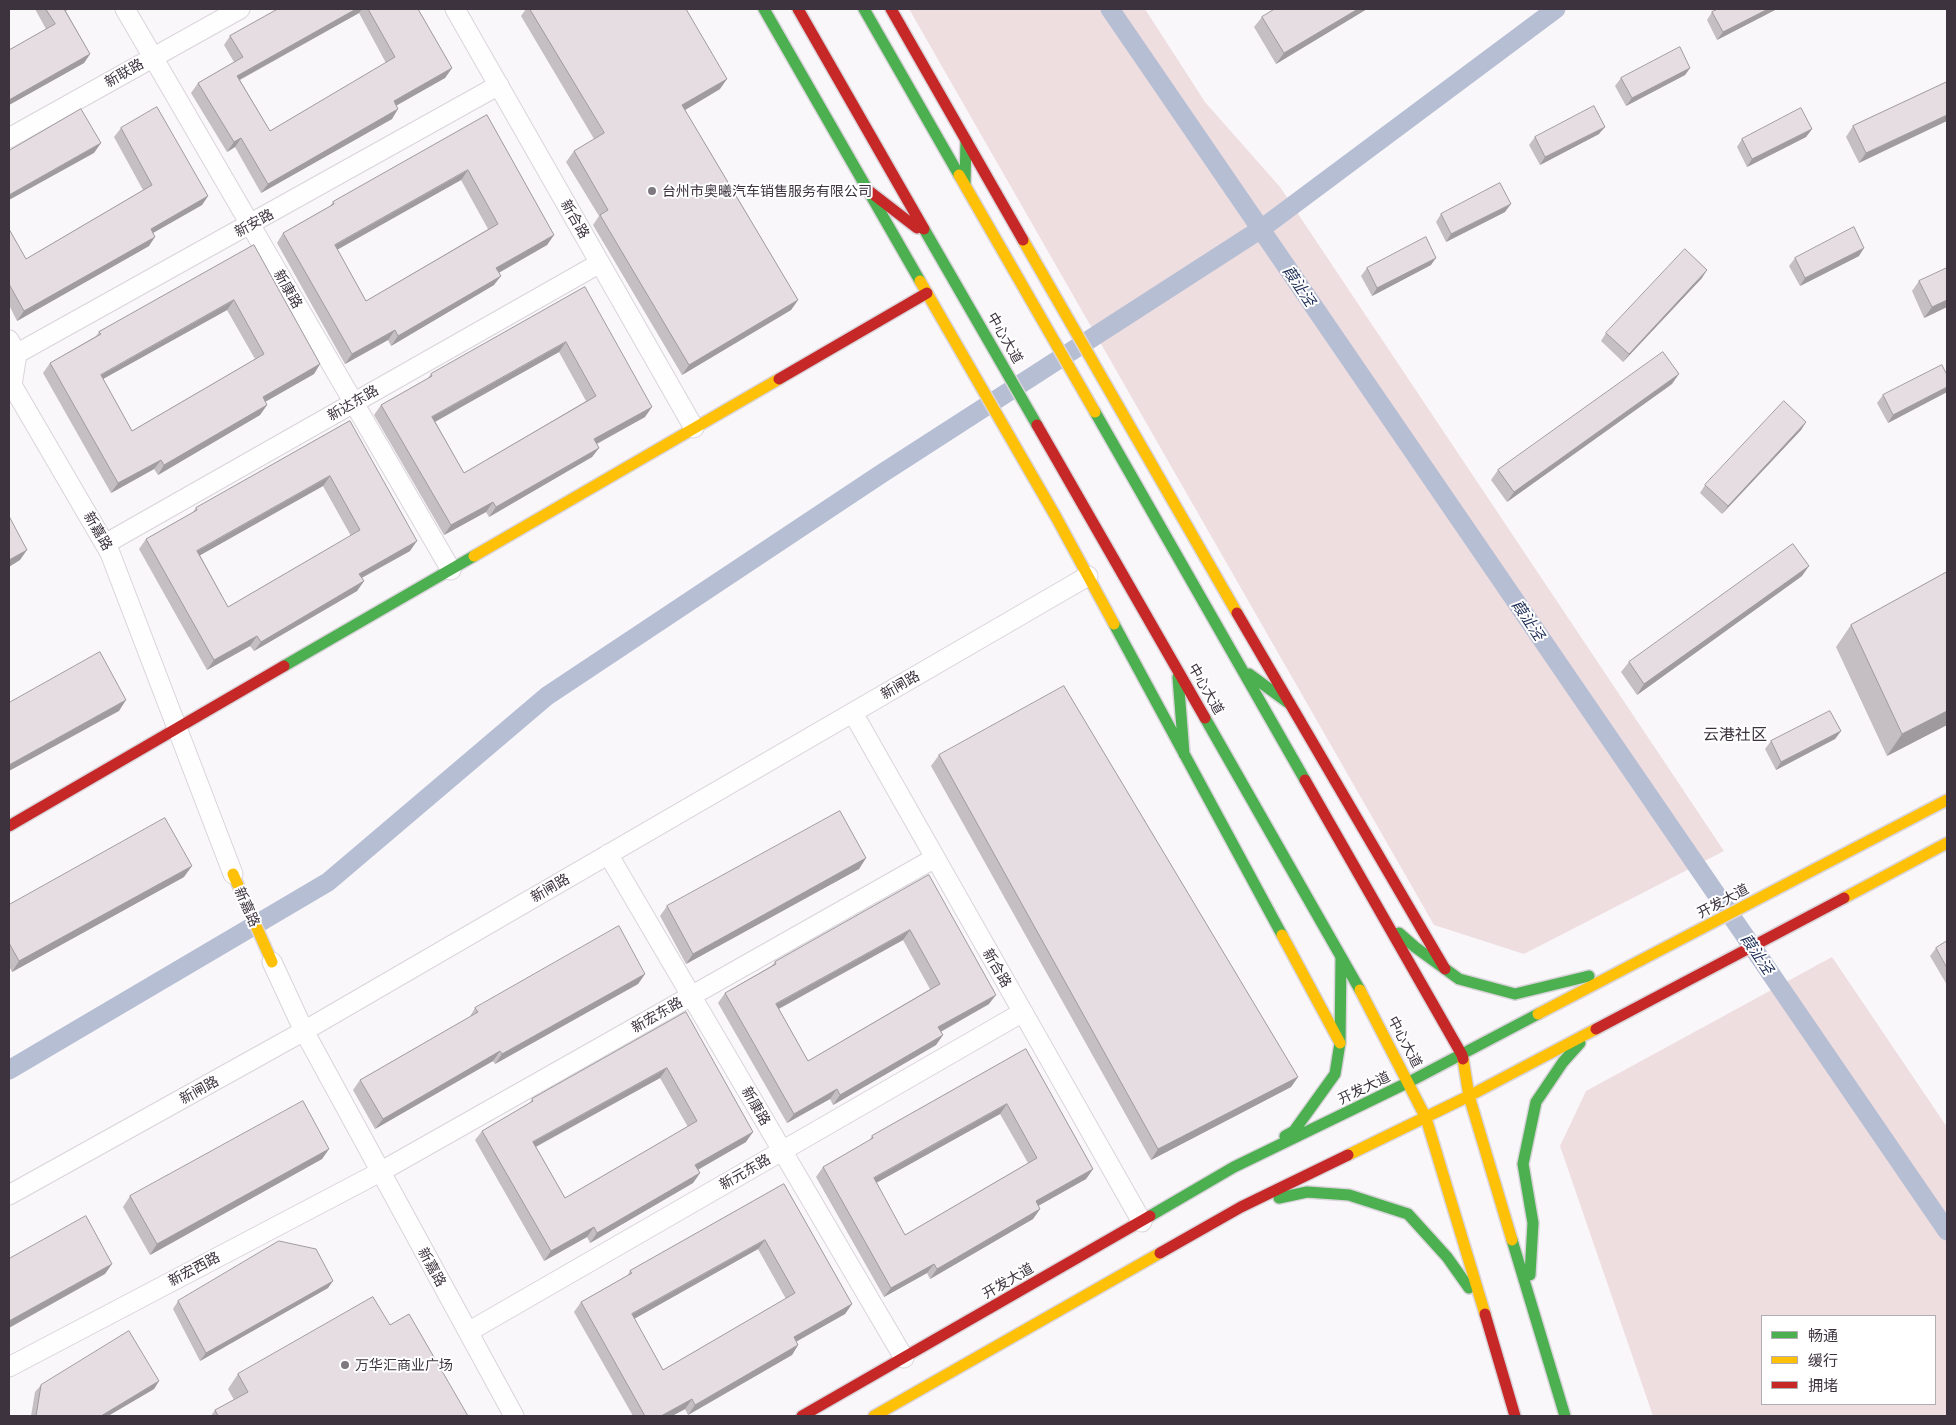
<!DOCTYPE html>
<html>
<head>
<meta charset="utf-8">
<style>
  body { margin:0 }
  #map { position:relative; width:1956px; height:1425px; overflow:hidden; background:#faf7fb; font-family:Barlow,"Noto Sans SC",sans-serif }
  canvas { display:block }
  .frame { position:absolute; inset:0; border:10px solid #3c333e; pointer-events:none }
  .legend { position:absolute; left:1761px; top:1315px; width:175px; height:90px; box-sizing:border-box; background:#fff; border:1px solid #b1adb2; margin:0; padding:6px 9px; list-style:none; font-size:15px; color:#3c333e }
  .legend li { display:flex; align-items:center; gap:10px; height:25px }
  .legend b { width:25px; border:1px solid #b1adb2 }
</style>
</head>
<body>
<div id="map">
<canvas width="1956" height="1425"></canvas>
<div class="frame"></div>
<ul class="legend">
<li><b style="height:6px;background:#4caf50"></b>畅通</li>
<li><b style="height:6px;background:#ffc107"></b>缓行</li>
<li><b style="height:6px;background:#c62828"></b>拥堵</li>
</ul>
</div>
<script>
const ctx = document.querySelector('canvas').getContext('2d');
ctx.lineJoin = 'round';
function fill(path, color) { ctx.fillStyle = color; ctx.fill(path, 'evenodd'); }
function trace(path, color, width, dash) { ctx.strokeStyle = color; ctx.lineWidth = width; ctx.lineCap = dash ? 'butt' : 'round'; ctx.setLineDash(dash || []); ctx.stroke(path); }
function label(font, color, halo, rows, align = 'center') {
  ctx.font = font + ' Barlow,"Noto Sans SC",sans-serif'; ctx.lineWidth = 4; ctx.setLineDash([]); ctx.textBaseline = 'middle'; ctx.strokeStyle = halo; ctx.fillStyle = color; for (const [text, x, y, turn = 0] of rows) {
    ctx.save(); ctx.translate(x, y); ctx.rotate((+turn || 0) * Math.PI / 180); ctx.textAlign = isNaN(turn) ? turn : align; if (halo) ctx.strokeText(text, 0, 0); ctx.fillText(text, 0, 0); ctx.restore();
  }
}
fill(new Path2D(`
  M909,9H1145L1205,102L1280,187L1724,851L1524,954L1434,925Z
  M1832,957L1947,1127V1416H1653L1560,1146L1586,1091ZM1762,1316H1935V1404H1762Z`), '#eedee0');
trace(new Path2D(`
  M1110,9L1947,1231
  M9,1070L328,882L547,696L881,474L1261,229L1556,9`), '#b6bed4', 19);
const street = new Path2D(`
  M125,9L451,570
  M455,9L694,428
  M9,138L240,9
  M9,340L17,354L12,385L110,553L233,874
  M9,358L499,85
  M105,544L600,263
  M853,713L1142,1222
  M608,854L904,1358
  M272,962L304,1031L514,1416
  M9,1195L304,1031L1088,576
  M468,1332L1023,1012
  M9,1367L380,1172L935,858`);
const fast = new Path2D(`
  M764,9L920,281
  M864,9L959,175
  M965,184L966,140
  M924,229L1037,425
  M1095,412L1305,780
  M1114,624L1282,935
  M284,666L474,556
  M1249,674L1290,704
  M1178,677L1184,754
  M1205,718L1360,990
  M1399,933L1415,947L1459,979L1515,994L1589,976
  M1285,1136L1294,1131L1335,1074L1340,1043L1341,958
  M1279,1198L1307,1192L1349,1195L1408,1214L1447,1257L1469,1288
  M1150,1216L1234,1167L1409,1082L1538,1014
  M1512,1240L1565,1416
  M1530,1275L1533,1223L1523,1164L1536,1102L1563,1062L1580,1043`);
const slow = new Path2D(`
  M959,175L1095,412
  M1023,240L1237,613
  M920,281L1056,517L1114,624
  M474,556L779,379
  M233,874L272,962
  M1844,898L1947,843
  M1282,935L1340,1043
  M1360,990L1426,1118L1485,1314
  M1538,1014L1947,800
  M1463,1059L1469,1096L1512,1240
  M1348,1155L1469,1096L1596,1029
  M874,1416L1160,1253`);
const jam = new Path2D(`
  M798,9L924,229
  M891,9L1023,240
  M869,191L917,228
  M779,379L927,293
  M1037,425L1205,718
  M1237,613L1445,969
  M1305,780L1462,1055L1463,1059
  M9,826L284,666
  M1596,1029L1844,898
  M1160,1253L1241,1207L1348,1155
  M1485,1314L1515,1416
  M802,1416L1150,1216`);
trace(street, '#d9d4da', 21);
trace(fast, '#d9d4da', 14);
trace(slow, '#d9d4da', 14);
trace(jam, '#d9d4da', 14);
trace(street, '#fefefe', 19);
trace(fast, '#4caf50', 11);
trace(slow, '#ffc107', 11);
trace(jam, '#c62828', 11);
fill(new Path2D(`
  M35,9H69L66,11L90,54L84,63L9,105V50L46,29Z
  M278,9H418L452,68L445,78L396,105L392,119L261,193L235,147L227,152L191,93L198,83L234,62L224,45L230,36ZM359,13L386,63L270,131L240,80Z
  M526,9H686L720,89L685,110L798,300L791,310L682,375L593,225L599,216L566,162L574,151L594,139L521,16Z
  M1367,9L1276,64L1254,27L1262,17Z
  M1718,9H1777L1717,40L1707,20L1712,12Z
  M1690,68L1685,75L1626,106L1615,86L1621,78Z
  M1947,82L1859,163L1846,137L1853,126Z
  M487,115L554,235L547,245L499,272L494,285L391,346L388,340L345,364L277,243L283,233L330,206L333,202ZM461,180L488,229L366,301L337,249Z
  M121,128L208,196L202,205L153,233L149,246L17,321L9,305V229L26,259L143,190L114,137Z
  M1812,129L1806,137L1747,167L1737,147L1742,139Z
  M1599,134L1540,165L1529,145L1535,137Z
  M1505,212L1446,242L1436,222L1441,214Z
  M254,245L320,364L314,374L265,402L267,405L260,415L158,475L154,469L111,493L43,373L50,363L96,336L99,332ZM227,310L255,359L132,431L103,379Z
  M1859,256L1800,286L1789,266L1795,258Z
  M1431,265L1372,296L1361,276L1367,268Z
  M1702,278L1623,362L1601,341L1606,333Z
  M1919,281L1947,307L1924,318L1912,291Z
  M585,287L645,417L597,444L599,448L592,457L489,517L486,512L444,535L374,415L381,405L427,379L431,374ZM559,352L586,401L464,473L435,421Z
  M1947,375V392L1888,423L1877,403L1883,395Z
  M1672,384L1507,502L1491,480L1498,470Z
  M350,421L410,551L362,578L364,581L357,591L254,651L250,646L207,670L139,549L146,539L192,513L196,508ZM323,486L351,536L228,607L200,555Z
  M1806,422L1801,430L1722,514L1700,493L1705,485Z
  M1947,572V725L1887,756L1836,647L1851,625Z
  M1802,576L1637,695L1621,672L1629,662Z
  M1841,731L1835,739L1776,770L1765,749L1771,741Z
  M939,755L1298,1077L1291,1087L1151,1160L931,766Z
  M866,858L859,869L686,964L660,916L667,906Z
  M929,875L989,1004L941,1032L943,1035L936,1045L833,1105L830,1099L787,1123L718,1003L725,993L771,966L775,962ZM903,940L930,989L808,1061L779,1009Z
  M184,877L12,972L9,966V905Z
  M1947,941V985L1930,956L1936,948Z
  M645,974L638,984L495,1064L493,1061L375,1129L353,1090L360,1080L469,1018L475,1008Z
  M686,1012L746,1142L698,1169L700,1173L693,1183L590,1243L587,1237L544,1261L475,1140L482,1131L529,1104L532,1099ZM660,1078L688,1127L565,1198L536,1147Z
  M1026,1049L1093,1169L1086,1179L1038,1206L1040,1209L1033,1219L930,1279L927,1273L884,1297L816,1177L823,1167L869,1141L872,1136ZM1000,1114L1028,1163L905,1235L876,1183Z
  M329,1149L322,1159L150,1255L123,1207L130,1196Z
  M784,1184L852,1304L845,1314L796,1341L798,1345L792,1355L688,1415L685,1409L672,1416H633L574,1312L581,1302L627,1276L630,1271ZM758,1249L786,1299L663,1370L634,1319Z
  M328,1288L200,1361L173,1309L178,1301Z
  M390,1325L468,1416H211L215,1410L234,1400L228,1389L238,1374Z
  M159,1381L154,1389L108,1416H31L35,1392L41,1385Z`), '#c5bec2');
fill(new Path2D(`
  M356,9H362L359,13L230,85L237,76Z
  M1358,9H1367L1276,64L1284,53Z
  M1768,9H1777L1717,40L1723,32Z
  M90,54L84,63L9,105V100Z
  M452,68L445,78L387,111L394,101Z
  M1690,68L1685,75L1626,106L1632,98Z
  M727,79L720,89L675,116L682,105Z
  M398,109L392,119L261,193L268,184Z
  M1947,115V121L1859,163L1866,153Z
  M1605,127L1599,134L1540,165L1545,157Z
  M1812,129L1806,137L1747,167L1752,159Z
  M241,138L235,147L227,152L234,142Z
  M101,143L94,153L9,200V195Z
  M468,170L461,180L328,255L335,245Z
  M208,196L202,205L144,238L151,229Z
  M1511,204L1505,212L1446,242L1451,234Z
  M554,235L547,245L490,278L496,268Z
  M155,237L149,246L17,321L24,311Z
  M1864,248L1859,256L1800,286L1805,278Z
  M1436,258L1431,265L1372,296L1377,288Z
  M1707,270L1702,278L1623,362L1629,354Z
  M501,276L494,285L391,346L398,336Z
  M234,300L227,310L94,384L101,375Z
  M798,300L791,310L682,375L689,365Z
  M1947,300V307L1924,318L1932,307Z
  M395,330L388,340L345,364L352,354Z
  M566,342L559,352L426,427L432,417Z
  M320,364L314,374L256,407L263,397Z
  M1679,374L1672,384L1507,502L1514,492Z
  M1947,387V392L1888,423L1893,415Z
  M267,405L260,415L158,475L164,465Z
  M652,407L645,417L587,449L594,439Z
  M1806,422L1801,430L1722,514L1728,506Z
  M599,448L592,457L489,517L496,507Z
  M161,460L154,469L111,493L118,483Z
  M330,476L323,486L190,561L197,551Z
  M493,502L486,512L444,535L451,525Z
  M417,541L410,551L352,583L359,574Z
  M27,550L20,560L9,567V560Z
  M1809,566L1802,576L1637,695L1644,684Z
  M364,581L357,591L254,651L261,642Z
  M257,636L250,646L207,670L214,660Z
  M126,700L119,711L9,771V765Z
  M1947,711V725L1887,756L1902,734Z
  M1841,731L1835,739L1776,770L1781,762Z
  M866,858L859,869L686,964L693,954Z
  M192,866L184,877L12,972L19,961Z
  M910,930L903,940L769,1014L776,1004Z
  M645,974L638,984L495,1064L502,1054Z
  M996,995L989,1004L931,1037L938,1027Z
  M943,1035L936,1045L833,1105L840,1095Z
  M500,1051L493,1061L375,1129L383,1119Z
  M667,1068L660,1078L526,1152L533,1142Z
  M1298,1077L1291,1087L1151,1160L1158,1149Z
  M837,1089L830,1099L787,1123L794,1114Z
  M1007,1104L1000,1114L867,1188L874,1178Z
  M753,1132L746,1142L689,1175L695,1165Z
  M329,1149L322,1159L150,1255L157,1244Z
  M1093,1169L1086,1179L1029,1211L1036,1201Z
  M700,1173L693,1183L590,1243L597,1233Z
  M1040,1209L1033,1219L930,1279L937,1269Z
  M594,1227L587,1237L544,1261L551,1251Z
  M765,1240L758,1249L625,1324L632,1314Z
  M112,1264L105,1274L9,1328V1321Z
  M934,1264L927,1273L884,1297L891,1288Z
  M333,1281L328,1288L200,1361L206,1353Z
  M852,1304L845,1314L787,1347L794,1337Z
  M798,1345L792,1355L688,1415L695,1405Z
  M159,1381L154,1389L108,1416H101Z
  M692,1399L685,1409L672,1416H661Z`), '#a09b9e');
const building = new Path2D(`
  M46,9H64L90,54L9,100V50L55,24Z
  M278,9H356L237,76L270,131L395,57L368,9H418L452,68L394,101L398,109L268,184L241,138L234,142L198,83L243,57L230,36Z
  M530,9H686L727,79L682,105L798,300L689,365L600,215L608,210L574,151L604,133Z
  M1275,9H1358L1284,53L1262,17Z
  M1718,9H1768L1723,32L1712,12Z
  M1680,47L1690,68L1632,98L1621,78Z
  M1947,82V115L1866,153L1853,126Z
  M1594,106L1605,127L1545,157L1535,137Z
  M157,107L208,196L151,229L155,237L24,311L9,284V229L26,259L152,185L121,128Z
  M1801,108L1812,129L1752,159L1742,139Z
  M81,109L101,143L9,195V151Z
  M487,115L554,235L496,268L501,276L398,336L395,330L352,354L283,233L334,204L333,202ZM468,170L498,224L366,301L335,245Z
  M1500,183L1511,204L1451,234L1441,214Z
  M1854,227L1864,248L1805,278L1795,258Z
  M1426,237L1436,258L1377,288L1367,268Z
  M254,245L320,364L263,397L267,405L164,465L161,460L118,483L50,363L101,334L99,332ZM234,300L264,354L132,431L101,375Z
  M1685,249L1707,270L1629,354L1606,333Z
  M1947,268V300L1932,307L1919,281Z
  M585,287L652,407L594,439L599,448L496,507L493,502L451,525L381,405L432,376L431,374ZM566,342L596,396L464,473L432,417Z
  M1663,352L1679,374L1514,492L1498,470Z
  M1942,365L1947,375V387L1893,415L1883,395Z
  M1784,401L1806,422L1728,506L1705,485Z
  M350,421L417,541L359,574L364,581L261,642L257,636L214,660L146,539L197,510L196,508ZM330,476L360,530L228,607L197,551Z
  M9,516L27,550L9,560Z
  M1793,544L1809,566L1644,684L1629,662Z
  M1947,572V711L1902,734L1851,625Z
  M100,652L126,700L9,765V703Z
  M1064,686L1298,1077L1158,1149L939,755Z
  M1830,711L1841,731L1781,762L1771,741Z
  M840,811L866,858L693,954L667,906Z
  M165,818L192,866L19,961L9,943V905Z
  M929,875L996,995L938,1027L943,1035L840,1095L837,1089L794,1114L725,993L776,964L775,962ZM910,930L940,984L808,1061L776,1004Z
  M619,926L645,974L502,1054L500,1051L383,1119L360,1080L478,1012L475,1008Z
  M1947,941V968L1936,948Z
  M686,1012L753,1132L695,1165L700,1173L597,1233L594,1227L551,1251L482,1131L533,1101L532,1099ZM667,1068L697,1121L565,1198L533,1142Z
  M1026,1049L1093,1169L1036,1201L1040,1209L937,1269L934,1264L891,1288L823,1167L873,1138L872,1136ZM1007,1104L1037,1158L905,1235L874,1178Z
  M303,1101L329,1149L157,1244L130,1196Z
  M784,1184L852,1304L794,1337L798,1345L695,1405L692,1399L661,1416H645L581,1302L632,1273L630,1271ZM765,1240L795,1293L663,1370L632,1314Z
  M86,1216L112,1264L9,1321V1259Z
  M279,1241L316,1249L333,1281L206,1353L178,1301Z
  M373,1297L390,1325L409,1314L468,1416H218L215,1410L248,1392L238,1374Z
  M129,1331L159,1381L101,1416H36L41,1385Z`);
fill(building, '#e5dde2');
trace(building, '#a09b9e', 1);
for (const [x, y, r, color] of [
  [652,191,5,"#7e7880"],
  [345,1365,5,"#7e7880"]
]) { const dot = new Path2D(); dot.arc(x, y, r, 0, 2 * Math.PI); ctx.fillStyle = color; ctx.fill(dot); trace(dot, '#fff', 2); }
label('14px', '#3c333e', '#fff', [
  ["新联路",124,73,-30],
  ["新合路",575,219,60],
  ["新安路",254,223,-29],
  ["新康路",288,289,60],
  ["中心大道",1005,338,60],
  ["新达东路",353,403,-30],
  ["新嘉路",98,531,60],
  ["新闸路",900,685,-30],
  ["中心大道",1206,689,60],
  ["新闸路",550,888,-30],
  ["开发大道",1723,901,-28],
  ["新嘉路",247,907,66],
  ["新合路",997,968,60],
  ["新宏东路",657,1015,-30],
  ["中心大道",1405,1042,62],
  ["开发大道",1364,1088,-26],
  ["新闸路",199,1090,-29],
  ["新康路",756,1106,60],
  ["新元东路",745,1172,-30],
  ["新嘉路",432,1267,61],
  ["新宏西路",194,1269,-28],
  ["开发大道",1008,1281,-30]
]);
label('14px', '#3c333e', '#fff', [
  ["台州市奥曦汽车销售服务有限公司",662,191],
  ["万华汇商业广场",355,1365]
], 'left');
label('italic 15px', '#1d2e56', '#fff', [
  ["葭沚泾",1299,286,56],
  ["葭沚泾",1528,620,56],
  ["葭沚泾",1757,954,56]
]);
label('16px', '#3c333e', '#fff', [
  ["云港社区",1735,735]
]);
</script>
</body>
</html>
